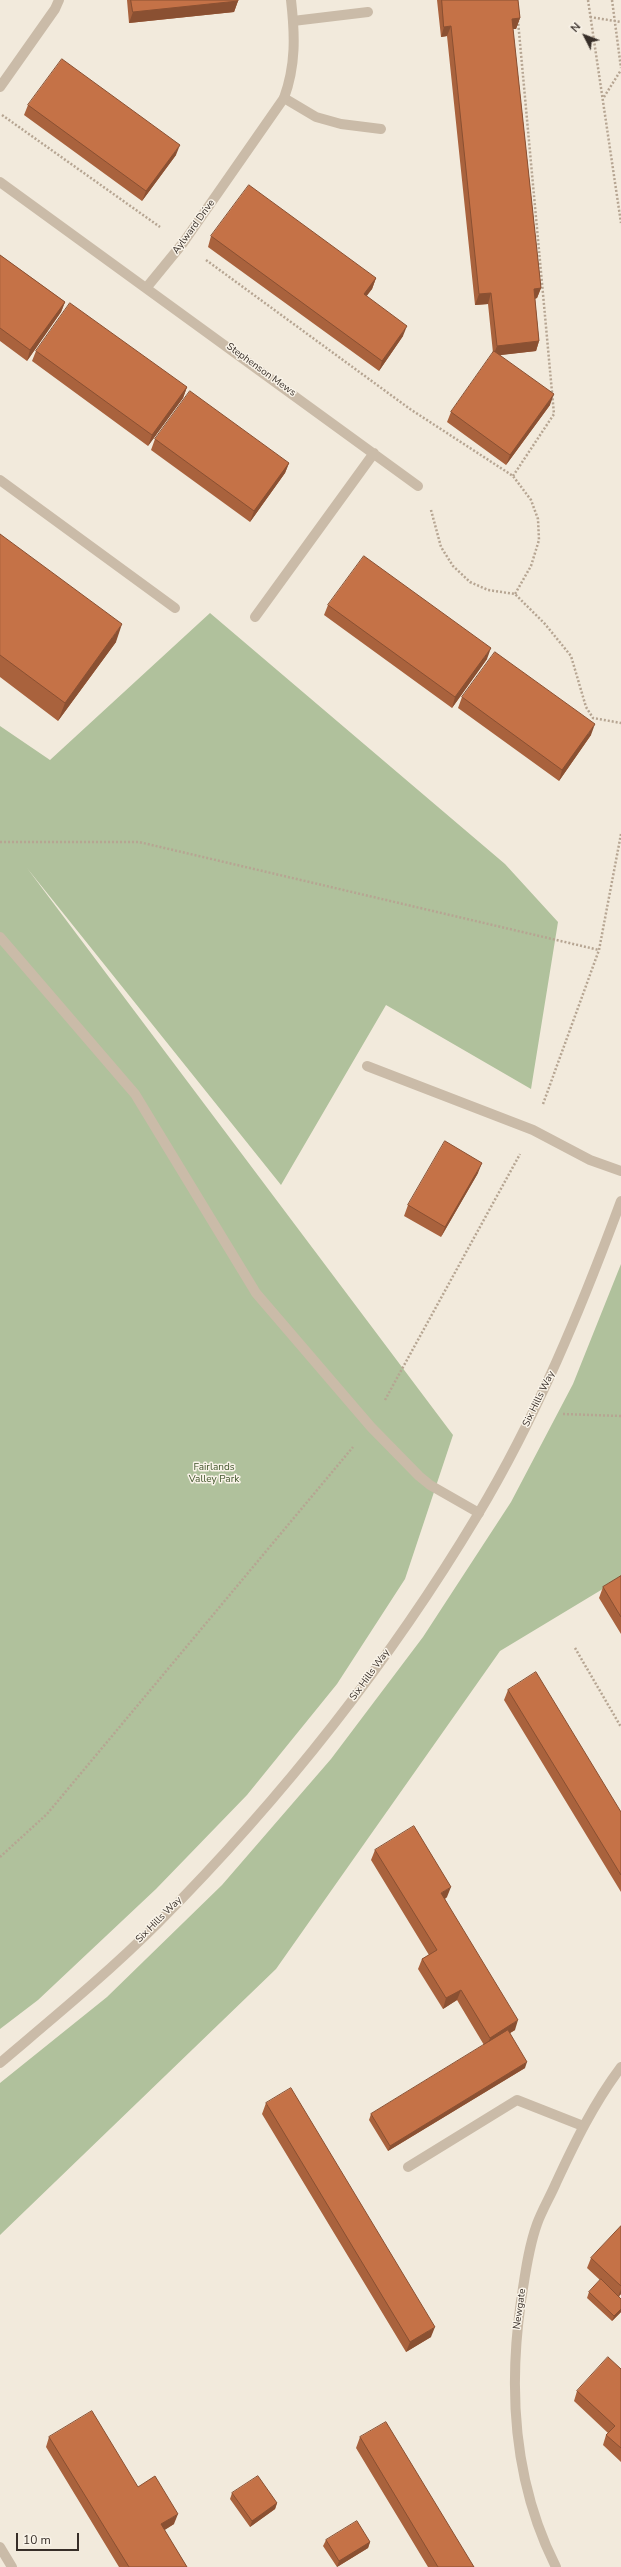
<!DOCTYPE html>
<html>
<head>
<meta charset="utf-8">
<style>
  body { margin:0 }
  #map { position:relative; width:621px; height:2567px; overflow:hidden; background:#f2eadc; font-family:"Nunito Sans",sans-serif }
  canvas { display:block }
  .north { position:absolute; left:565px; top:16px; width:40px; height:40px; -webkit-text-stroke:3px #f9f3e8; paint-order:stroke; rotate:312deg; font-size:11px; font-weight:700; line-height:16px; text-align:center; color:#372e28 }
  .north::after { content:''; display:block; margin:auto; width:14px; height:18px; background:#372e28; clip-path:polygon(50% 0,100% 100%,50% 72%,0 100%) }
  .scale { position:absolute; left:16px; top:2533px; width:63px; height:18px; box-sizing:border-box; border:2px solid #372e28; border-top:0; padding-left:5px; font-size:12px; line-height:14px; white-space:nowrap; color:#372e28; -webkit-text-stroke:3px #f9f3e8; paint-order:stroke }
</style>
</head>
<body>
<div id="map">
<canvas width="621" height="2567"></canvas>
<div class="north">N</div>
<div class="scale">10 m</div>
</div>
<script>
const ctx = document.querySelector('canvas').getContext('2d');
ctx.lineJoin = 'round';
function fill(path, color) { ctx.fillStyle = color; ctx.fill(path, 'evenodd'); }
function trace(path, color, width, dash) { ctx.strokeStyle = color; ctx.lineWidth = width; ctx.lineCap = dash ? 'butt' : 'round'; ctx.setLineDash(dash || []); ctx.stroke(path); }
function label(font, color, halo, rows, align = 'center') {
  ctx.font = font + ' "Nunito Sans",sans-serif'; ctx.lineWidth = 3; ctx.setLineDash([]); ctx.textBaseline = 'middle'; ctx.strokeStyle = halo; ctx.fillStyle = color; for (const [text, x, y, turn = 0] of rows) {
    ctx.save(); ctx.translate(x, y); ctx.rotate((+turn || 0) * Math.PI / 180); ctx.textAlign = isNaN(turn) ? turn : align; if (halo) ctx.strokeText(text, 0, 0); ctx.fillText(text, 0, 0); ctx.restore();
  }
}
fill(new Path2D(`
  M210,613L505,864L558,922L531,1089L386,1005L281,1185L27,868L453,1435L405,1579L337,1684L247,1795L156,1889L38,2000L0,2029V726L50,760Z
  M621,1264V1578L500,1651L276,1969L0,2235V2083L107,1997L222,1885L331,1759L423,1637L511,1502L573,1384Z`), '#b0c19c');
trace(new Path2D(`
  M588,0L621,223
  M612,0L621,68
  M590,17L621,22
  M604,97L621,70
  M2,115L160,227
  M206,260L410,409L513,476L531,500L538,519L539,540L531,566L515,594
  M513,476L554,414L518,21
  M431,510L441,547L453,566L470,582L488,590L515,594L545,624L571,656L586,707L593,718L621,723
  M0,842H139L599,950
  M543,1104L599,950L621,834
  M385,1400L520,1154
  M563,1414L621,1416
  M575,1648L621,1727
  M0,1857L47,1814L353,1447`), '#b6a592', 2.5, [2, 2]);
trace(new Path2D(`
  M293,21L368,12
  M284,98L316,117L341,124L381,129
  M0,480L175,608
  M0,937L135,1094L256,1293L371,1427L419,1476L430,1485L479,1513
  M367,1066L533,1130L590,1160L621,1171
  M408,2167L517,2100L583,2126`), '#cabba8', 10);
trace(new Path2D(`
  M0,87L55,9L59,0
  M0,182L418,486
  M147,287L183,243L284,98C296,65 295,35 291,0
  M255,617L374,453
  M556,2567C514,2484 508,2392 521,2301C525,2276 528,2249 537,2224C542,2210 550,2197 556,2183C575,2142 594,2103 621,2067`), '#cabba8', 10);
trace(new Path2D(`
  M0,2063C53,2018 108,1973 158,1923C279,1801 389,1663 477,1516C537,1416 581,1309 621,1201
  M0,2547L12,2567`), '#cabba8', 10);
fill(new Path2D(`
  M127,0H238V1L234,12L129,23Z
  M437,0H518L520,18L516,29H513L541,288L537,298L535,299L539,341L536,351L499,355L550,405L506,465L447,422L451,412L493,353L488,304L475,305L447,36L441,37Z
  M28,105L176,155L142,201L24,115Z
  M211,236L376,278L372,289L366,296L403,336L379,371L208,247Z
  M0,255L65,302L61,312L27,361L0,341Z
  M36,351L187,387L183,398L148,446L32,361Z
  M155,439L289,463L285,473L250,522L151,450Z
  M0,534L116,642L58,721L0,677Z
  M328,605L487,659L452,708L324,615Z
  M462,697L591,735L559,781L458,708Z
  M478,1173L441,1237L404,1216L408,1205Z
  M621,1576V1634L599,1598L603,1587Z
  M508,1690L621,1812V1892L504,1700Z
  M375,1850L447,1897L445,1899L515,2030L510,2033L525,2068L388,2151L369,2120L371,2114L484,2045L457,2000L443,2009L418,1969L422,1959L429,1955L371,1860Z
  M266,2103L431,2337L406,2352L262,2114Z
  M621,2226V2294L619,2296L621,2299V2312L612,2321L587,2298L589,2292L600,2280L587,2268L591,2258Z
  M621,2369V2462L603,2445L606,2435L608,2433L574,2401L577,2391Z
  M49,2437L138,2487L174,2524L164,2530L187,2567H119L46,2447Z
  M360,2437L474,2567H428L356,2448Z
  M232,2493L277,2503L275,2509L250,2527L230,2499Z
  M326,2540L370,2542L368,2548L337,2567L323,2546Z`), '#a9623d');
fill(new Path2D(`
  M238,1L234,12L129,23L133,12Z
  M520,18L516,29H508L512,19Z
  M451,26L447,36L441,37L444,27Z
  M180,145L176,155L142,201L146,191Z
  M376,278L372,289L360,305L364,294Z
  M541,288L537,298L531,299L534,289Z
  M491,293L488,304L475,305L479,294Z
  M65,302L61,312L27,361L30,350Z
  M407,326L403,336L379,371L382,361Z
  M539,341L536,351L493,356L497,346Z
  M187,387L183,398L148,446L152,435Z
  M554,394L550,405L506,465L510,455Z
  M289,463L285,473L250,522L254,511Z
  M122,624L116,642L58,721L65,703Z
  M491,648L487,659L452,708L455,697Z
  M595,724L591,735L559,781L562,770Z
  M482,1163L478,1173L441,1237L445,1227Z
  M451,1887L447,1897L438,1903L441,1893Z
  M461,1990L457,2000L443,2009L446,1998Z
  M518,2020L515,2030L486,2048L490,2038Z
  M527,2062L525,2068L388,2151L390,2146Z
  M621,2289V2294L618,2297Z
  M621,2309V2312L612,2321L614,2316Z
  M435,2327L431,2337L406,2352L410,2342Z
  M277,2503L275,2509L250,2527L252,2521Z
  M178,2514L174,2524L157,2535L161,2524Z
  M370,2542L368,2548L337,2567L339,2561Z`), '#8a5032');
const building = new Path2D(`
  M131,0H238V1L133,12Z
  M442,0H518L520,18L512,19L541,288L534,289L539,341L497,346L491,293L479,294L451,26L444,27Z
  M62,59L180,145L146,191L28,105Z
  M249,185L376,278L364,294L407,326L382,361L211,236Z
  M0,255L65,302L30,350L0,328Z
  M70,303L187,387L152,435L36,351Z
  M494,351L554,394L510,455L451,412Z
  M190,391L289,463L254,511L155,439Z
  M0,534L122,624L65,703L0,655Z
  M364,556L491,648L455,697L328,605Z
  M495,652L595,724L562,770L462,697Z
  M445,1141L482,1163L445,1227L408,1205Z
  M621,1576V1617L603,1587Z
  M536,1672L621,1812V1875L508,1690Z
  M414,1826L451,1887L441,1893L518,2020L490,2038L461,1990L446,1998L422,1959L437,1950L375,1850Z
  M508,2030L527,2062L390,2146L371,2114Z
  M291,2088L435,2327L410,2342L266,2103Z
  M621,2226V2286L591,2258Z
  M601,2279L621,2299V2309L614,2316L589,2292Z
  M608,2357L621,2369V2448L606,2435L615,2426L577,2391Z
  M92,2411L138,2487L155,2476L178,2514L161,2524L187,2567H129L49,2437Z
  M386,2422L474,2567H438L360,2437Z
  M258,2476L277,2503L252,2521L232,2493Z
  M357,2521L370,2542L339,2561L326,2540Z`);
fill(building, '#c57247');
trace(building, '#8a5032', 1);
label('10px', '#372e28', '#f9f3e8', [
  ["Aylward Drive",194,227,-54],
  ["Stephenson Mews",261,370,36],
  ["Six Hills Way",539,1399,-64],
  ["Six Hills Way",370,1675,-54],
  ["Six Hills Way",159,1920,-45],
  ["Newgate",520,2309,-82]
]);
label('10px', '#41552c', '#f9f3e8', [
  ["Fairlands",214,1468],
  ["Valley Park",214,1480]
]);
</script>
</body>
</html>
